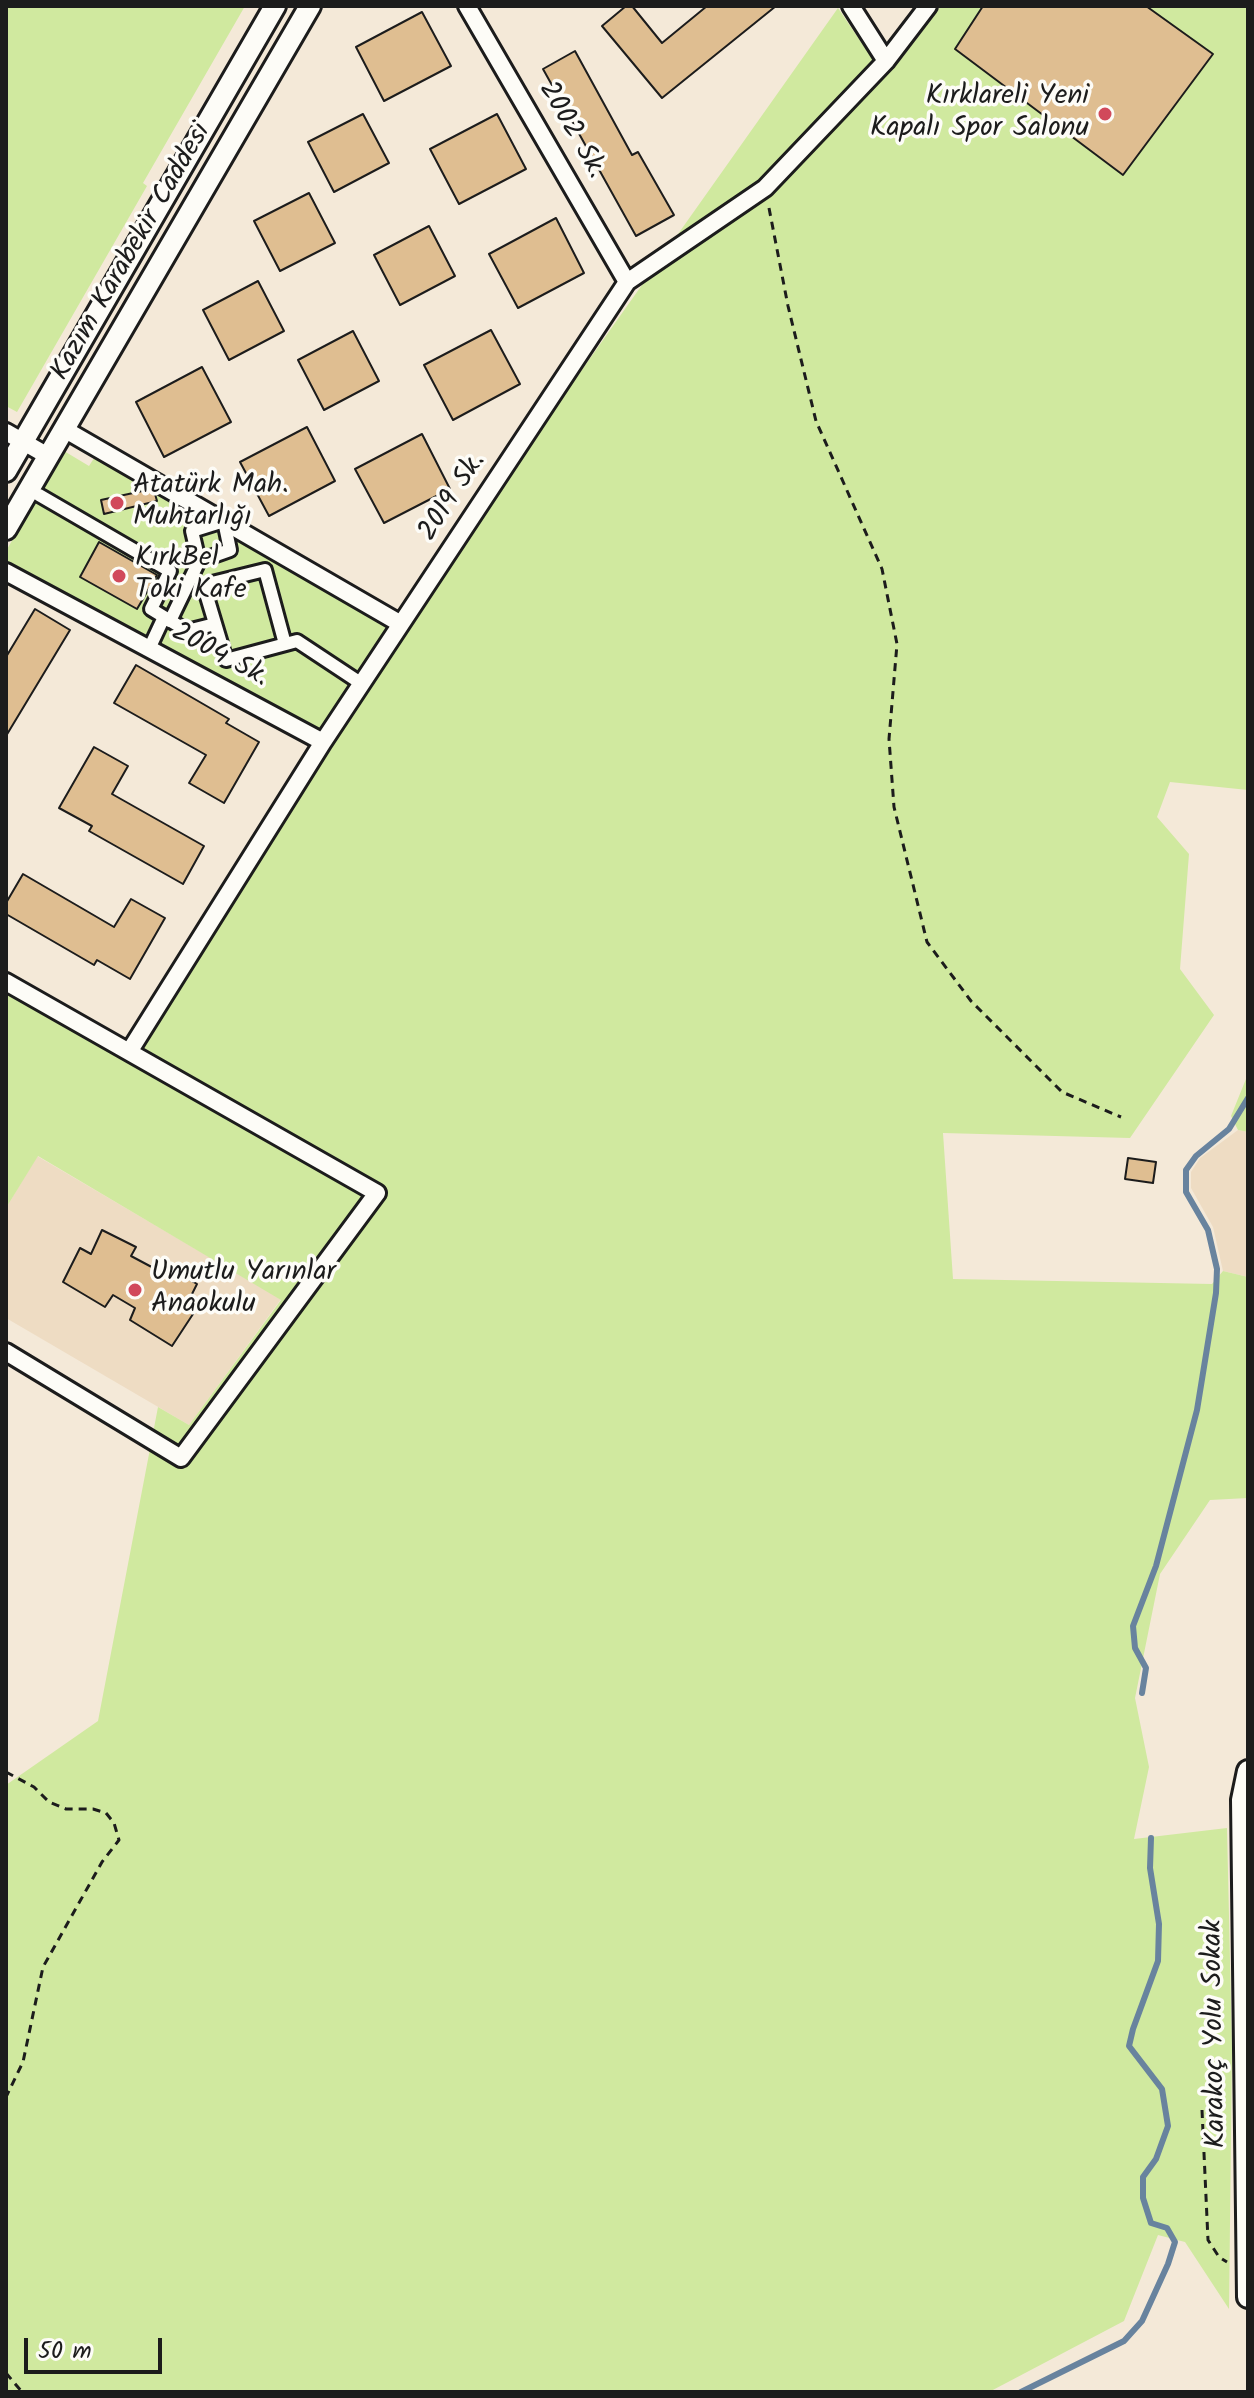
<!DOCTYPE html>
<html>
<head>
<meta charset="utf-8">
<style>
  body { margin:0 }
  #map { position:relative; width:1254px; height:2398px; overflow:hidden; background:#f4e9d8; font-family:Kalam,sans-serif }
  canvas { display:block }
  .frame { position:absolute; inset:0; border:8px solid #1c1c1c; pointer-events:none }
  .scale { position:absolute; left:24px; top:2338px; width:138px; height:36px; box-sizing:border-box; border:4px solid #1c1c1c; border-top:0; padding-left:10px; font-size:24px; line-height:28px; white-space:nowrap; color:#1c1c1c; -webkit-text-stroke:6px #fdfcf7; paint-order:stroke }
</style>
</head>
<body>
<div id="map">
<canvas width="1254" height="2398"></canvas>
<div class="frame"></div>
<div class="scale">50 m</div>
</div>
<script>
const ctx = document.querySelector('canvas').getContext('2d');
ctx.lineJoin = 'round';
function fill(path, color) { ctx.fillStyle = color; ctx.fill(path, 'evenodd'); }
function trace(path, color, width, dash) { ctx.strokeStyle = color; ctx.lineWidth = width; ctx.lineCap = dash ? 'butt' : 'round'; ctx.setLineDash(dash || []); ctx.stroke(path); }
function label(font, color, halo, rows, align = 'center') {
  ctx.font = font + ' Kalam,sans-serif'; ctx.lineWidth = 7; ctx.setLineDash([]); ctx.textBaseline = 'middle'; ctx.strokeStyle = halo; ctx.fillStyle = color; for (const [text, x, y, turn = 0] of rows) {
    ctx.save(); ctx.translate(x, y); ctx.rotate((+turn || 0) * Math.PI / 180); ctx.textAlign = isNaN(turn) ? turn : align; if (halo) ctx.strokeText(text, 0, 0); ctx.fillText(text, 0, 0); ctx.restore();
  }
}
fill(new Path2D(`
  M1238,1130L1248,1132V1277L1223,1271L1213,1227L1191,1188V1172L1200,1158Z
  M37,1156L281,1299L189,1425L6,1318V1208Z`), '#eedcc3');
fill(new Path2D(`
  M6,6H245L143,183L147,186L17,412L6,406Z
  M941,6H1248V790L1170,782L1157,817L1189,854L1180,969L1214,1015L1130,1138L943,1133L953,1279L1212,1284L1223,1271L1248,1277V1498L1210,1500L1160,1574L1135,1698L1149,1767L1134,1839L1227,1828L1232,2050L1229,2309L1185,2242L1158,2235L1124,2321L989,2392H6V1785L98,1721L158,1407L189,1425L281,1300L38,1156L6,1208V982L129,1051L323,742L6,572V551L64,451L89,466L105,441L402,624L838,8L884,76L902,58Z
  M1248,1074V1132L1238,1130L1231,1116Z`), '#d0e99f');
trace(new Path2D(`
  M1142,1693L1146,1668L1135,1648L1133,1626L1156,1566L1197,1410L1216,1293L1217,1269L1208,1230L1186,1192V1170L1196,1156L1229,1129L1248,1098
  M1021,2392L1124,2341L1142,2321L1168,2264L1175,2242L1167,2228L1151,2223L1143,2198V2177L1156,2159L1168,2126L1162,2089L1129,2046L1133,2029L1158,1961L1159,1924L1150,1868L1151,1838`), '#68839e', 6);
const building = new Path2D(`
  M626,6H632L662,43L707,6H776L662,98L602,26Z
  M983,6H1146L1213,54L1123,175L955,49Z
  M422,12L451,66L384,101L356,47Z
  M575,51L632,155L638,152L674,215L636,236L543,69Z
  M363,114L389,163L334,192L308,142Z
  M497,114L526,169L459,204L430,149Z
  M309,193L335,243L280,271L254,221Z
  M556,218L584,273L518,308L489,254Z
  M429,226L455,276L400,305L374,255Z
  M258,281L284,331L229,360L203,310Z
  M491,330L520,384L453,420L424,365Z
  M353,331L379,381L324,410L298,360Z
  M202,367L231,422L164,457L136,402Z
  M307,427L335,481L269,516L240,462Z
  M422,434L450,489L384,523L355,469Z
  M147,490L155,494L157,501L104,514L101,500Z
  M99,542L157,575L137,609L80,577Z
  M35,609L70,630L6,736V657Z
  M136,665L229,719L226,723L259,742L224,803L189,783L206,755L114,703Z
  M94,747L128,766L112,794L204,846L183,884L89,831L92,826L59,808Z
  M23,874L114,927L131,899L165,918L130,979L97,960L94,965L6,914V903Z
  M1128,1158L1156,1162L1153,1183L1125,1179Z
  M102,1230L136,1247L131,1256L161,1272L164,1265L197,1284L187,1304L195,1311L172,1346L130,1320L135,1308L113,1295L105,1307L63,1282L80,1248L91,1254Z`);
fill(building, '#dfbe91');
trace(building, '#1c1c1c', 2);
const pedestrian = new Path2D(`
  M39,495L170,571L151,609L187,631L215,624
  M170,621L199,561L230,550L224,521L192,531L199,561
  M285,644L265,570L212,583L205,590L226,660L297,641L362,684
  M149,649L164,617`);
const minor = new Path2D(`
  M467,6L627,282
  M851,6L886,61
  M64,429L401,624
  M6,432L48,456
  M6,572L323,742
  M6,982L377,1193L181,1458L6,1352
  M129,1052L323,742L627,282L765,188L886,61L928,6`);
const tertiary = new Path2D(`
  M6,471L275,6
  M6,529L310,6
  M1248,1771L1242,1800L1248,2297`);
trace(pedestrian, '#1c1c1c', 18);
trace(minor, '#1c1c1c', 22);
trace(tertiary, '#1c1c1c', 26);
trace(new Path2D(`
  M769,208L788,306L816,421L882,569L897,644L889,739L894,807L927,942L971,1001L1062,1092L1121,1117
  M6,1772L34,1787L49,1802L66,1809H93L106,1813L114,1823L119,1840L102,1862L43,1967L23,2062L6,2097
  M1202,2110L1208,2240L1219,2257L1227,2262
  M6,2373L22,2392`), '#1c1c1c', 3, [8, 6]);
trace(pedestrian, '#fdfcf7', 12);
trace(minor, '#fdfcf7', 16);
trace(tertiary, '#fdfcf7', 20);
for (const [x, y, r, color] of [
  [1105,114,8,"#d1495b"],
  [117,503,8,"#d1495b"],
  [119,576,8,"#d1495b"],
  [135,1290,8,"#d1495b"]
]) { const dot = new Path2D(); dot.arc(x, y, r, 0, 2 * Math.PI); ctx.fillStyle = color; ctx.fill(dot); trace(dot, '#fdfcf7', 3); }
label('28px', '#1c1c1c', '#fdfcf7', [
  ["Kırklareli Yeni",1089,98,"right"],
  ["Kapalı Spor Salonu",1089,130,"right"],
  ["Atatürk Mah.",133,487],
  ["Muhtarlığı",133,519],
  ["KırkBel",135,560],
  ["Toki Kafe",135,592],
  ["Umutlu Yarınlar",151,1274],
  ["Anaokulu",151,1306]
], 'left');
label('28px', '#1c1c1c', '#fdfcf7', [
  ["2002 Sk.",570,131,60],
  ["Kazım Karabekir Caddesi",133,253,-60],
  ["2019 Sk.",454,498,-57],
  ["2004 Sk.",219,657,28],
  ["Karakoç Yolu Sokak",1217,2034,-91]
]);
</script>
</body>
</html>
